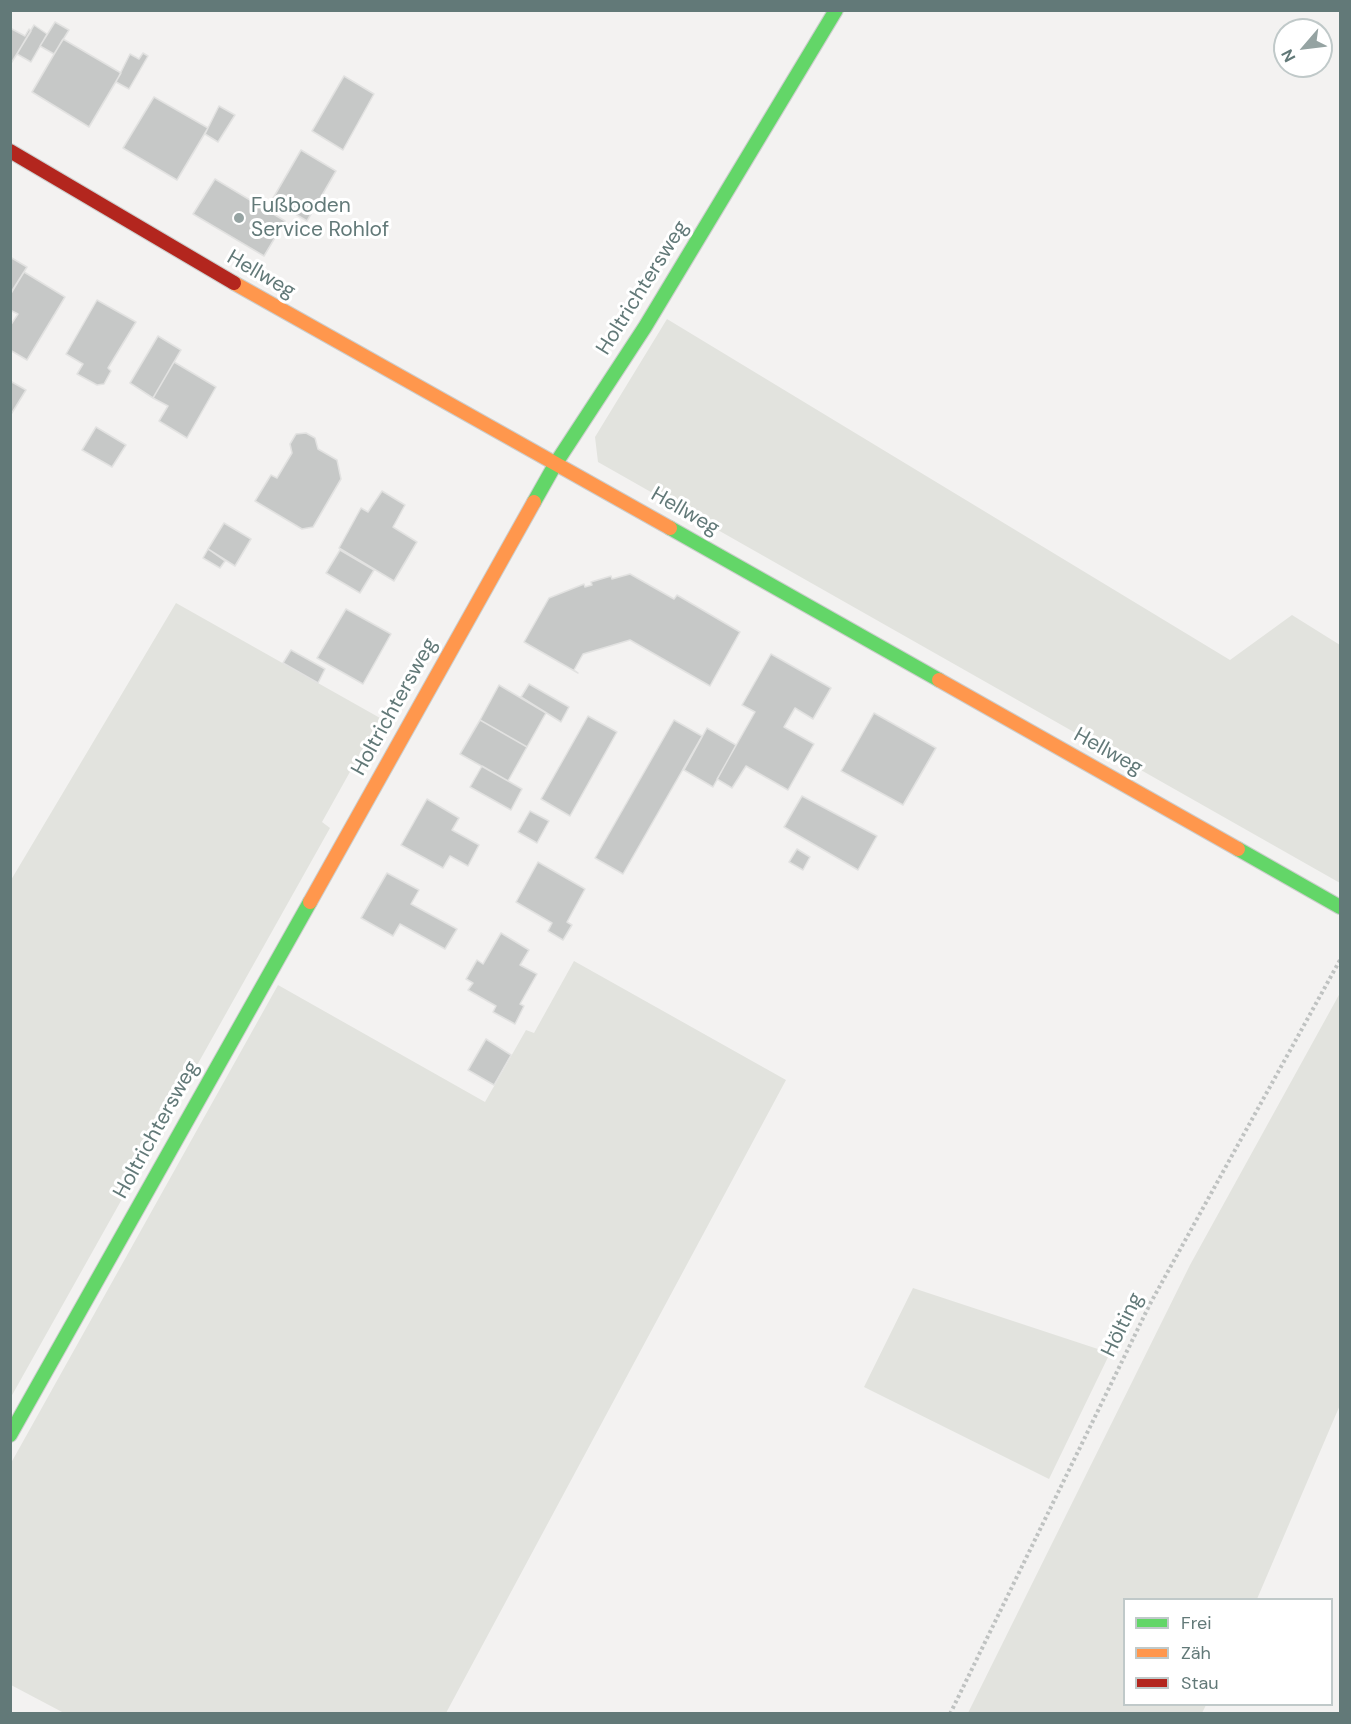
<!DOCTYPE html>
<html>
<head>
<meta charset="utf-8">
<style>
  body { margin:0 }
  #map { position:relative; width:1351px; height:1724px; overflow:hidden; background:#f3f2f1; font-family:"DM Sans",sans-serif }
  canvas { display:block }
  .frame { position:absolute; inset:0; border:12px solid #627978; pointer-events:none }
  .legend { position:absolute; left:1123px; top:1598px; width:210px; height:108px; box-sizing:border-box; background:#fff; border:2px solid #c0c9c9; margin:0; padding:8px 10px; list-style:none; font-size:18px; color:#627978 }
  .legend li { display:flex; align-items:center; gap:12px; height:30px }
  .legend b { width:30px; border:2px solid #c0c9c9 }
  .north { position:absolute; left:1273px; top:18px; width:60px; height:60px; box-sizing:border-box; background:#fff; border:2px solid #c0c9c9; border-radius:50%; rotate:242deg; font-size:16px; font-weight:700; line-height:24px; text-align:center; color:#627978 }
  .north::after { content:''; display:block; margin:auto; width:21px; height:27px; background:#95a3a2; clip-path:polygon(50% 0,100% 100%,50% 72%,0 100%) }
</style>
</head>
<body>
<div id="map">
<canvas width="1351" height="1724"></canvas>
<div class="frame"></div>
<ul class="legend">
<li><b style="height:8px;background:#63d668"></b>Frei</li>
<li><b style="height:8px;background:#ff974d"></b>Zäh</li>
<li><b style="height:8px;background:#b3261e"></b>Stau</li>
</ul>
<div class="north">N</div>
</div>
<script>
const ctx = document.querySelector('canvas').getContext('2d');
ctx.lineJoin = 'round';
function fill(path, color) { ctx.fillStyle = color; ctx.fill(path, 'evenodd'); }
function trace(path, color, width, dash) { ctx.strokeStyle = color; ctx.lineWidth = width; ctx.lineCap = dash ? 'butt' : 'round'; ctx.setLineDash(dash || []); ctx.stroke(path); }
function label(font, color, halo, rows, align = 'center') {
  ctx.font = font + ' "DM Sans",sans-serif'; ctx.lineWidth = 6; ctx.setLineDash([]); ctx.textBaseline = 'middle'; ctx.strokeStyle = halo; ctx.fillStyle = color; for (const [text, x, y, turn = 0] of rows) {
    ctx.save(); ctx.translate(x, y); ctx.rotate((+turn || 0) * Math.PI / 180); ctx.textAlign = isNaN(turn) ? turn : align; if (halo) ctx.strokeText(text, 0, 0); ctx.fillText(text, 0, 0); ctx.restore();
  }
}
fill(new Path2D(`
  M667,319L1230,660L1292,615L1340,645V883L598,462L595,437Z
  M176,603L380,718L322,822L330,828L11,1397V880Z
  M574,961L786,1080L446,1713H64L11,1685V1463L278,985L485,1102L526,1030L534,1033Z
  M1340,993V1405L1257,1599L1124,1600V1704L1206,1705L1202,1713H968L1190,1265Z
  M913,1288L1110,1353L1049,1479L864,1387Z`), '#e2e3de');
const building = new Path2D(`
  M55,22L69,30L54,54L40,46Z
  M34,25L47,34L31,62L17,54Z
  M10,28L25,36L29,29L31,31L10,65Z
  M63,39L121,73L89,127L32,92Z
  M143,53L148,56L129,89L116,82L130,54L139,59Z
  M344,76L374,94L343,150L312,131Z
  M154,97L208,128L177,180L123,148Z
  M219,106L235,115L218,142L205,134Z
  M301,150L336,171L307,221L272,200Z
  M215,179L285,221L264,256L193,214Z
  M10,257L27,267L10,294Z
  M24,272L65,297L27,360L10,350V326L18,314L10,310V295Z
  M97,300L136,322L108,368L111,371L104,384L97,385L77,374L83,364L66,354Z
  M158,336L181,350L153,398L130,383Z
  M174,362L216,387L187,438L159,421L168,406L153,398Z
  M12,382L26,390L10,416V385Z
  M96,427L126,445L112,467L82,450Z
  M306,433L315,438L318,449L337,460L341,479L313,527L302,529L255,501L271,475L277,478L292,453L290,444L296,434Z
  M382,491L405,505L393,527L417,542L394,581L339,548L361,508L368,512Z
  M224,523L251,539L235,566L208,549Z
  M208,549L225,561L220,568L203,558Z
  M340,550L374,570L360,593L326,573Z
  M630,574L674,599L677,595L740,632L710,686L630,640L583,654L574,670L578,673L524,642L549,598L584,584L585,587L592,585L591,582L611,576L612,579Z
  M346,609L391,634L363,684L317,658Z
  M291,650L325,669L318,683L283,663Z
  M771,654L831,688L813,719L795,708L784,727L814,744L788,790L746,766L732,788L717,779L755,712L742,705Z
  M529,684L569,707L561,722L521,697Z
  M499,685L546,713L527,747L480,720Z
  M874,713L936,748L903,805L841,771Z
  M588,716L617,732L570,816L541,799Z
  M480,720L527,747L508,781L460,754Z
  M674,720L702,736L623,874L595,858Z
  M707,728L736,745L713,787L684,770Z
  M482,766L522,789L511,810L470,787Z
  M802,796L877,836L858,870L784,827Z
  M427,799L459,818L452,830L479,845L468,866L450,856L443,868L401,845Z
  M530,811L549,821L537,843L518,832Z
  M797,849L810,857L803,870L789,862Z
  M538,862L585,889L567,922L572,925L563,940L548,931L552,923L516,902Z
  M387,873L419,890L411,904L457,929L445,949L400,924L393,936L361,918Z
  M501,933L529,950L520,965L537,974L520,1004L524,1006L515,1024L493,1012L496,1006L468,990L473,983L466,979L477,960L483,964Z
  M486,1039L511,1055L494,1085L468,1070Z`);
fill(building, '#c6c8c7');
trace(building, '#e2e2e1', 1.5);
const fast = new Path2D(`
  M534,502L556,463L645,327L836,10
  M670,528L939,680
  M1238,849L1340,907
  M10,1435L310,902`);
const slow = new Path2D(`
  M234,283L670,528
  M939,680L1238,849
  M310,902L534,502`);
const jam = new Path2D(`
  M10,151L234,283`);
trace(fast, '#cccecd', 16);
trace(slow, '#cccecd', 16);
trace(jam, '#cccecd', 16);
trace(new Path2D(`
  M950,1714L1150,1304L1340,960`), '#bfc2c1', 4, [3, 3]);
trace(fast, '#63d668', 14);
trace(slow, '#ff974d', 14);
trace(jam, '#b3261e', 14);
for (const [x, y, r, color] of [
  [239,218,6,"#95a3a2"]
]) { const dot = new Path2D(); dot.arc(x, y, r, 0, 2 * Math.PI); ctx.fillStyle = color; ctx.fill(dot); trace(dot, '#fff', 2); }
label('21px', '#627978', '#fff', [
  ["Fußboden",251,206],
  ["Service Rohlof",251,230]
], 'left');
label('21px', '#627978', '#fff', [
  ["Hellweg",261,275,30],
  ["Holtrichtersweg",643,288,-58],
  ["Hellweg",685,512,30],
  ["Holtrichtersweg",395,707,-61],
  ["Hellweg",1108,752,29],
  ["Holtrichtersweg",157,1130,-61],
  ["Hölting",1123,1325,-64]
]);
</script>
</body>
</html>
